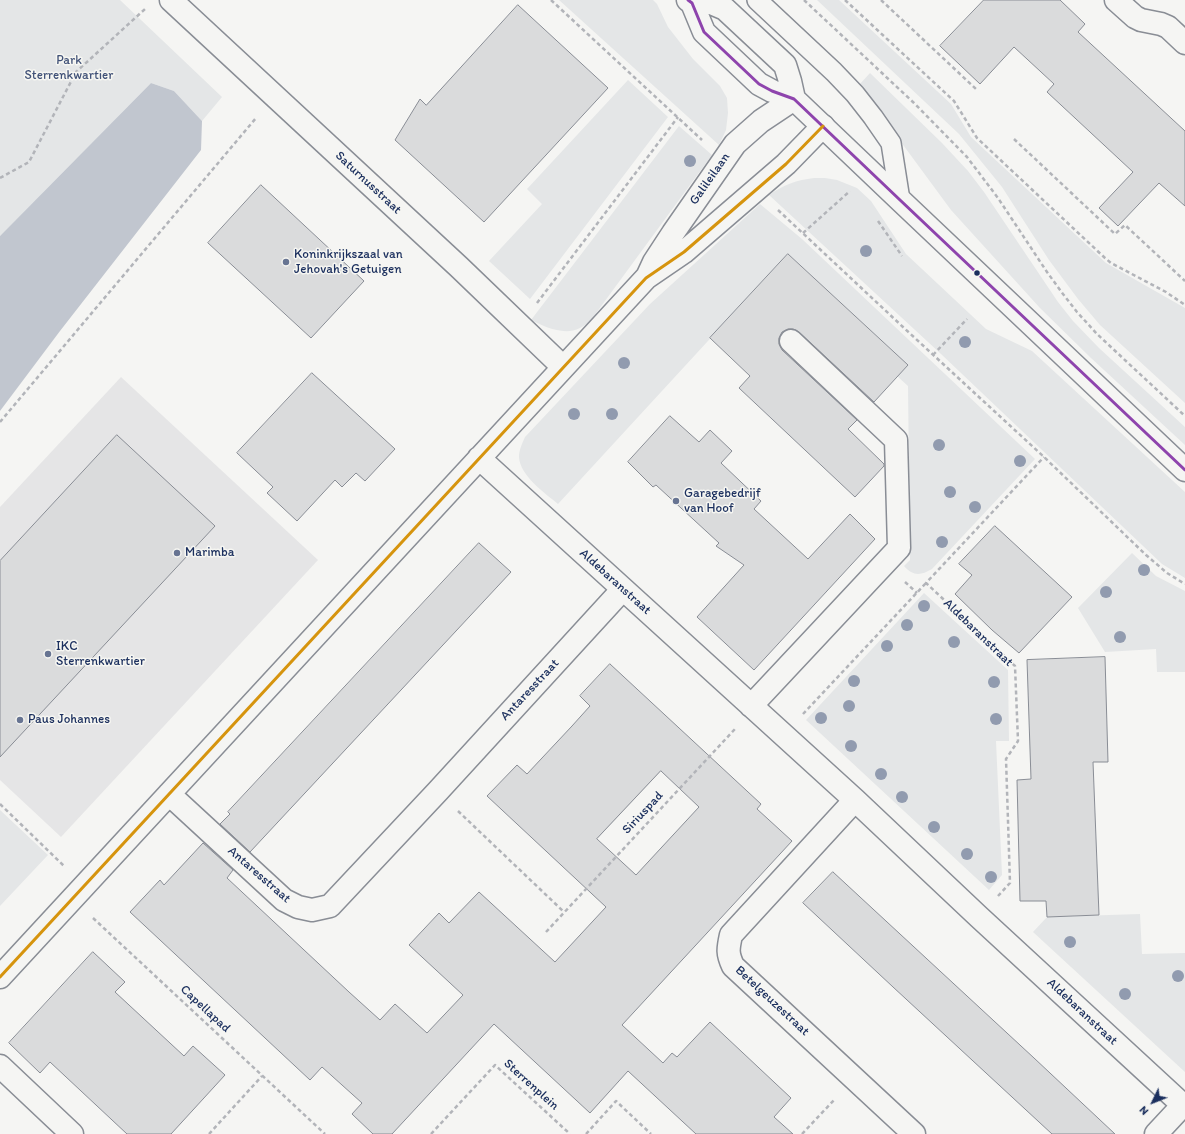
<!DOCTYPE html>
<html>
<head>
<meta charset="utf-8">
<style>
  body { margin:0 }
  #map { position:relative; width:1185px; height:1134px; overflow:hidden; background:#f5f5f3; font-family:Itim,sans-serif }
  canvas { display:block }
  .north { position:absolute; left:1133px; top:1082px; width:40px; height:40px; -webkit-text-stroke:3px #f6f6f2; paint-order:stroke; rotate:227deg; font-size:11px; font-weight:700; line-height:16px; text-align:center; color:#1b2f5e }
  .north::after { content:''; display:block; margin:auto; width:14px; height:18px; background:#1b2f5e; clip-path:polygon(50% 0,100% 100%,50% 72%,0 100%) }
</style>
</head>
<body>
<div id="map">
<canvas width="1185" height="1134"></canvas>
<div class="north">N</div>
</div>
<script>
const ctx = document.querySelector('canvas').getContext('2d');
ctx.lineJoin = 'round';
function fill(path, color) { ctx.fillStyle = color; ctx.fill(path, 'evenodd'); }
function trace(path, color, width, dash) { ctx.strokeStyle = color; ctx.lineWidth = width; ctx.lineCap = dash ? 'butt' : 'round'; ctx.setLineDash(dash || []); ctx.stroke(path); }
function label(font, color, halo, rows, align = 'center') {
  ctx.font = font + ' Itim,sans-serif'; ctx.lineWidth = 3; ctx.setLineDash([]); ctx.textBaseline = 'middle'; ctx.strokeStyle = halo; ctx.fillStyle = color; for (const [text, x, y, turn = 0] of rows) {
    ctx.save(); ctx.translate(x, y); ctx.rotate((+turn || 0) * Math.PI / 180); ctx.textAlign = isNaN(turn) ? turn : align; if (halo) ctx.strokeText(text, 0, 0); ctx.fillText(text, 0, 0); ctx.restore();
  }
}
fill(new Path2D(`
  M121,377L318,560L61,837L0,780V507Z`), '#e5e5e6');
fill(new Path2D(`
  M0,0H120L222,97L202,121L174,91L151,83L0,236Z
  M559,0H653L657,4L668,27L693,59L720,86L727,98L728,113L726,130L719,145Z
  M817,0H839L951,104L971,137L1106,263L1185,308V403L1100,325L1078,299L1049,260L1002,187L959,134Z
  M870,73L942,143L968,171L984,192L1058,302L1073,321L1099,348L1185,427V445L1091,358L1040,308L951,210L859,85Z
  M628,80L668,117L530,299L489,261L542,204L527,189Z
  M679,126L712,155L591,320C588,323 584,326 580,328C564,336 545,327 531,320Z
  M814,178H825L837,180L857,188L871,201L906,254L986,329L1032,351L1185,492V578L1162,564L941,354L769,195C783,185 797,180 814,178Z
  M760,204L802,239L1035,459L932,569C920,576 913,576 904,566L910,560L908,386L897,376L908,365L788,254L558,504C545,493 520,476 519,457C519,450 522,444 525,437L650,304Z
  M1132,553L1156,576L1185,591V672H1157L1156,649L1105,652L1078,608Z
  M924,593L1008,670L1009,741H996L1002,875L989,890L806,720Z
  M0,810L48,855L0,906Z
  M1140,914L1142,954L1185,953V1072L1033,932L1047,917Z`), '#e4e6e7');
fill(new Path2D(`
  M151,83L174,91L202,121L201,150L60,331L0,411V236Z`), '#c1c6cf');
const building = new Path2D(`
  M984,0H1060L1085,24L1078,32L1185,131V206L1159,183L1118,226L1099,208L1133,172L1047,92L1054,84L1014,47L980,84L940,46Z
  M518,5L608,88L484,222L395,140L420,99L426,105Z
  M261,185L364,281L311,338L208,243Z
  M788,254L908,365L874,402L799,332L793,329H788L782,332L779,338V344L782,350L857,420L848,429L884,464V466L855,497L739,388L750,376L710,338Z
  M312,373L395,449L365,481L356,473L342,487L335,480L297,521L267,493L273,487L237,453Z
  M670,416L699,442L710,430L732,451L721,463L761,501L754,509L808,559L850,514L875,539L754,670L697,617L744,565L716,546L719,543L656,485L653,487L628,462Z
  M117,435L215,526L0,757V561Z
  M995,526L1072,597L1019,653L992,630L955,594L972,575L959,564Z
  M479,543L511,572L250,852L220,824L230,814L228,812Z
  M1105,657L1108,762H1093L1099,915L1047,917L1046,901H1020L1017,780L1031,779L1027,660Z
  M610,664L761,804L757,809L792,841L622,1025L663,1063L672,1053L677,1057L710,1022L791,1098L774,1117L793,1134H696L628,1071L590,1113L494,1024L392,1134H373L352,1114L362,1103L322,1067L310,1080L130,912L160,880L164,885L203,843L233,870L227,878L349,992L380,1020L395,1004L427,1033L463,995L409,945L439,913L449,923L479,892L555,962L606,907L487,796L517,765L527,774L572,726L590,706L580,696ZM661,771L699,807L636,875L597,839Z
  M833,872L1034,1058L1115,1134H1052L893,987L803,903Z
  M93,952L125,982L115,992L184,1056L193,1046L225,1075L171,1134H127L50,1062L40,1073L9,1043Z`);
fill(building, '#dadbdc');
trace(building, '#898d95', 1);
const lane = new Path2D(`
  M757,0L834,72L855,94L873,117L891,143L900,200`);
const street = new Path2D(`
  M171,0L459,267L563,367
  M1116,0L1135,17L1141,20L1161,24L1168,27L1185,43
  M648,275L654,262L673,233L735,144L761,121L794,99
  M479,458L855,800L979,917L1185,1107
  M751,706L899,548L896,440L791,341
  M169,794L284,900L298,907L312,910L330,906L438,791L623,589
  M855,800L731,935C728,949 727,953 733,966L914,1134
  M0,977L646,278L684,252L786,164L823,126
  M0,1066L72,1134
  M1156,1134L1183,1105`);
const secondary = new Path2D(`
  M688,0L692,3L704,32L759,84L772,91L794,99L900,200L1185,470
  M692,3H711L725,9L785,65L790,81L794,99`);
trace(lane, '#898d95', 22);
trace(street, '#898d95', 25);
trace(secondary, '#898d95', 25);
trace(new Path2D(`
  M551,0L702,140
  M804,0L914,103L967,157L998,198L1047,272L1063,294L1077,312L1097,334L1185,416
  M845,0L954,101L977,138L1105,258L1111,263L1166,292L1185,305
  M881,0L976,89
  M1014,139L1115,234L1125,225L1185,281
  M0,178L29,162L76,72L145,9
  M778,210L903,327L1044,457L1146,555L1167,573L1185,584
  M878,221L902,256
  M803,233L850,191
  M537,303L678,117
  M933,355L967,319
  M0,422L256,118
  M905,582L917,593
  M803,714L926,583
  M0,804L64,866
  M458,811L564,912
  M998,896L1010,883L1006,759L1018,741L1015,666L926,583L1044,457
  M93,918L325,1134
  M546,932L735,729
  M209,1134L262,1076
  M431,1134L495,1065L570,1134
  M586,1134L616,1101L651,1134
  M802,1134L835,1099`), '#b2b4b9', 2.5, [4, 3]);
trace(lane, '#f5f5f3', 19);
trace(street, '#f5f5f3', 22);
trace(secondary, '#f5f5f3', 22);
trace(new Path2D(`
  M688,0L692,3L704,32L759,84L772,91L794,99L900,200L1185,470`), '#8e44ad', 3);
trace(new Path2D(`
  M0,977L646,278L684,252L786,164L823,126`), '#d6940e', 3);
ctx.fillStyle = '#919baf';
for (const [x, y] of [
  [690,161],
  [866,251],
  [965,342],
  [624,363],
  [574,414],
  [612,414],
  [939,445],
  [1020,461],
  [950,492],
  [975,507],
  [942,542],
  [1144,570],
  [1106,592],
  [924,606],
  [907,625],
  [1120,637],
  [954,642],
  [887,646],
  [854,681],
  [994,682],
  [849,706],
  [821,718],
  [996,719],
  [851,746],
  [881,774],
  [902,797],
  [934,827],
  [967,854],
  [991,877],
  [1070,942],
  [1178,976],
  [1125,994]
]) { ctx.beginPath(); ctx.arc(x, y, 6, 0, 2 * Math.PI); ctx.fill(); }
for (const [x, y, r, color] of [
  [286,262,4,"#677492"],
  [977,273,3.5,"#1b2f5e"],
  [676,501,4,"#677492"],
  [177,553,4,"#677492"],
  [48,654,4,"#677492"],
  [20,720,4,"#677492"]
]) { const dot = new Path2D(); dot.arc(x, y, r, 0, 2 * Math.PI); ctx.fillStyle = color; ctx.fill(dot); trace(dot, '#f6f6f2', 1.5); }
label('13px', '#405177', '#f6f6f2', [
  ["Park",69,61],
  ["Sterrenkwartier",69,76]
]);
label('13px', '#1b2f5e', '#f6f6f2', [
  ["Galileilaan",710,179,-55],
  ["Saturnusstraat",368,183,43],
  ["Aldebaranstraat",615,582,42],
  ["Aldebaranstraat",978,633,44],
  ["Antaresstraat",530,690,-47],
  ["Siriuspad",643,813,-47],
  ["Antaresstraat",259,875,41],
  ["Betelgeuzestraat",772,1001,43],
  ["Capellapad",205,1009,43],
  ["Aldebaranstraat",1082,1012,43],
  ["Sterrenplein",531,1085,42]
]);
label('13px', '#1b2f5e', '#f6f6f2', [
  ["Koninkrijkszaal van",294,255],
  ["Jehovah's Getuigen",294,270],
  ["Garagebedrijf",684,494],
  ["van Hoof",684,509],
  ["Marimba",185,553],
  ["IKC",56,647],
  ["Sterrenkwartier",56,662],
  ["Paus Johannes",28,720]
], 'left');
</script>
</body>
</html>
